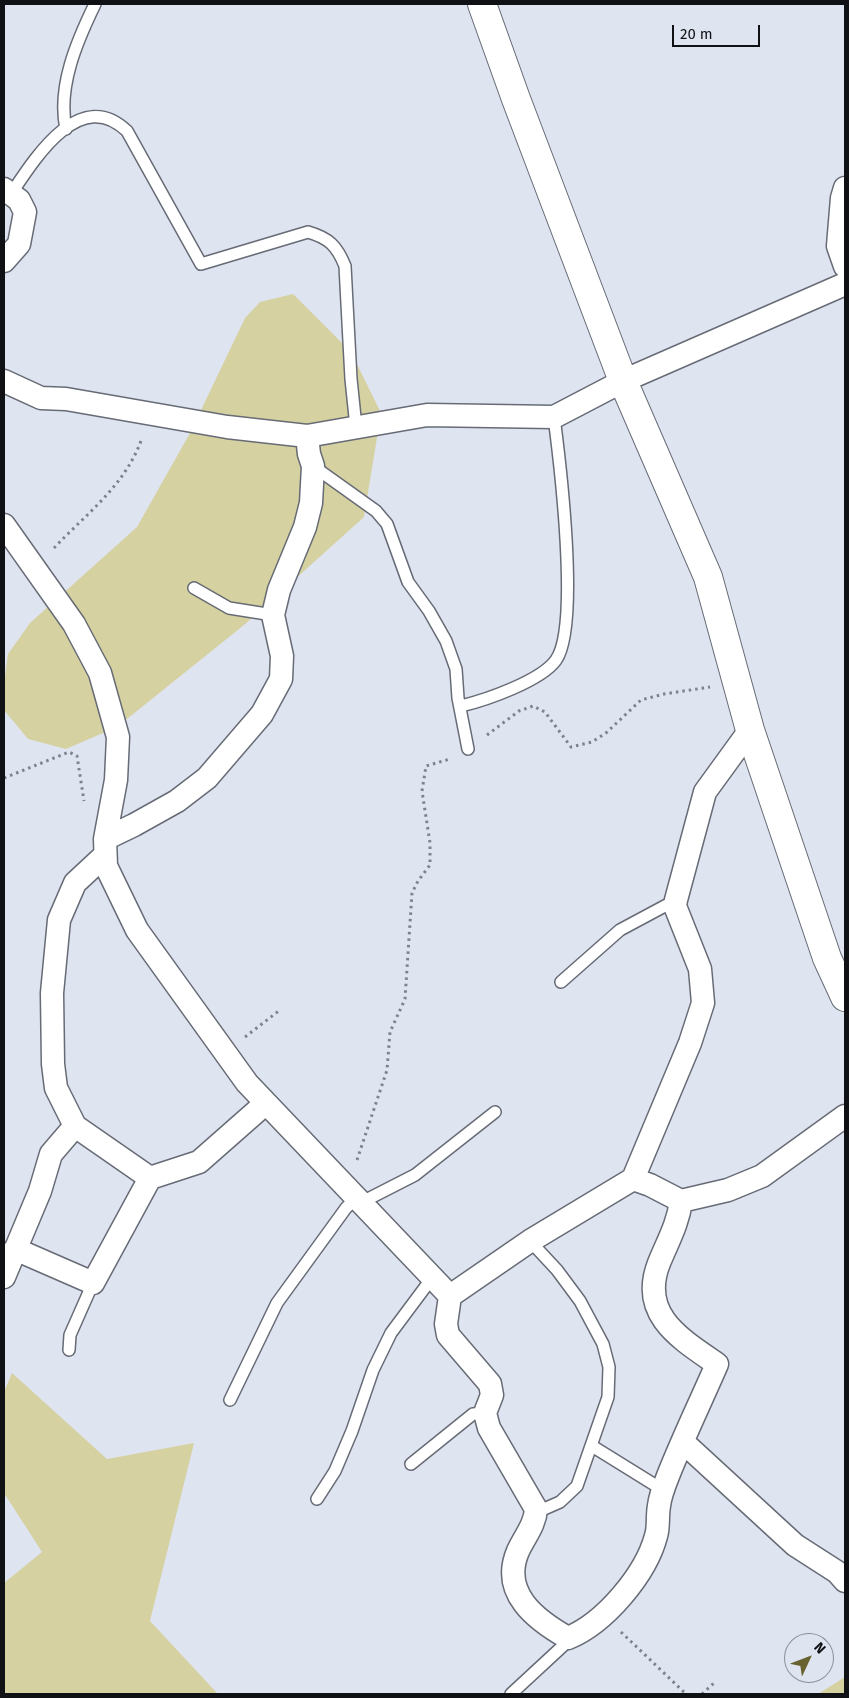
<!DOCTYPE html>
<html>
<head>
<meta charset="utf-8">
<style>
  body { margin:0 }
  #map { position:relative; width:849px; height:1698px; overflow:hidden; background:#dfe4f1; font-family:"Fira Sans",sans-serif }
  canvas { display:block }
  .frame { position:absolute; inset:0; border:5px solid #0f1115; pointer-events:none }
  .north { position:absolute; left:784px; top:1633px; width:50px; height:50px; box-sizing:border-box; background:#dfe4f1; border:1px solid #8c9099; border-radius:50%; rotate:47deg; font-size:14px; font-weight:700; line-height:20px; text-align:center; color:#0f1115 }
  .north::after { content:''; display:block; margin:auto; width:18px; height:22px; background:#68622f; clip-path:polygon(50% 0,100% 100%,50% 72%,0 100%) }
  .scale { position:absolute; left:672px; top:25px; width:88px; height:22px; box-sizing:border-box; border:2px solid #0f1115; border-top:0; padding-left:6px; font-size:15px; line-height:18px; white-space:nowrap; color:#0f1115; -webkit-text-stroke:4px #dfe4f1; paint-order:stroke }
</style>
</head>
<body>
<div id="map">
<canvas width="849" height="1698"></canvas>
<div class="frame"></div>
<div class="north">N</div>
<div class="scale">20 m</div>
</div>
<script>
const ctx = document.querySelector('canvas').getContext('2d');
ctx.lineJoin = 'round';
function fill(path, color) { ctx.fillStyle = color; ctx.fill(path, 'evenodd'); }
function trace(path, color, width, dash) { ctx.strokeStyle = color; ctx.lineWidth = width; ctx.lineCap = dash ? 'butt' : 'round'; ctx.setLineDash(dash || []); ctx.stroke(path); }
fill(new Path2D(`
  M293,294L351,352L381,413L364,517L244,625L117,727L66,749L28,739L4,710V684L8,654L30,623L137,527L190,433L245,318L260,302Z
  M12,1373L107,1459L194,1443L150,1621L218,1694H4V1583L42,1552L4,1493V1392Z
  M845,1677V1694H818Z`), '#d6d1a1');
const service = new Path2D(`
  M66,129C57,87 77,41 95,4
  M11,194C35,158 80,86 127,131L201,264L308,232C329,238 337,246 345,266L351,379L356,427
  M313,466L376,511L387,524L408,582L429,611L446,641L456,669L458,698L468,749
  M194,588L229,608L273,615
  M461,706C486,700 541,681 556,660C580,626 560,463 554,417
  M561,982L620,930L676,900
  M363,1205L368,1199L415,1175L495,1112
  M530,1241L557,1270L580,1301L603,1344L609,1367L608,1397L577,1486L560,1502L544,1509H536
  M69,1350L70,1335L93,1283
  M230,1400L277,1303L346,1208L356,1198
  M592,1446L663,1490
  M411,1464L473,1414L485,1413
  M317,1499L335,1471L352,1431L373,1370L391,1333L432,1278
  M511,1694L565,1644L568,1638`);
const minor = new Path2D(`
  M845,188L842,198L838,246L845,266
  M4,189L19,200L25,212L19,244L4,261
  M4,381L41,398L66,399L227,427L307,436L427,415L554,417L623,381L845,284
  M4,525L74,624L100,673L118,737L116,780L105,839L106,866L137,930L247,1083L450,1296L530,1241L633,1179L650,1185L681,1201L728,1190L762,1176L845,1116
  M105,839L134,825L177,801L207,778L262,714L281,679L282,656L273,615L279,590L305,527L311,503L313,466L309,454L307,436
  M150,1178L199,1162L266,1103
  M633,1179L690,1043L703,1003L700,969L675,906L676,900L705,792L750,730
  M15,1249L93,1283L150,1178L75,1126
  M4,1277L40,1191L51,1154L75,1126L56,1088L53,1064L52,993L59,920L75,883L104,856
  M450,1296L446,1324L448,1335L490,1384L492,1395L485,1413L489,1428L536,1509C535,1525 525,1536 518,1551C500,1593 536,1620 568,1638C605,1623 646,1574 656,1536C659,1527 657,1516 659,1506C660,1496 664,1486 668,1476C683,1438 701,1401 717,1364C679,1338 639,1314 659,1263C668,1241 678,1224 681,1201
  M683,1442L795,1545L837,1572L845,1581`);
const tertiary = new Path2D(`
  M482,4L516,99L623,381L708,577L750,730L827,958L845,997`);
trace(service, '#666b75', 14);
trace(minor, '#666b75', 25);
trace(tertiary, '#666b75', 30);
trace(new Path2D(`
  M54,548C86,514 126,485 142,438
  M487,735L519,711L533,706L545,712L571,747L592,742L606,733L641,700L664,694L710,687
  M4,778L69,752L77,756L84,801
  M245,1037L280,1010
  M357,1160L387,1070L390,1032L405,999L412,893L418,881L430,865V843L422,791L426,766L450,759
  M621,1632L686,1694
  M702,1694L714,1683`), '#7e828a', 3, [2.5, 4]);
trace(service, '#fff', 11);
trace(minor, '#fff', 22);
trace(tertiary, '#fff', 28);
</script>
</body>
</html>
